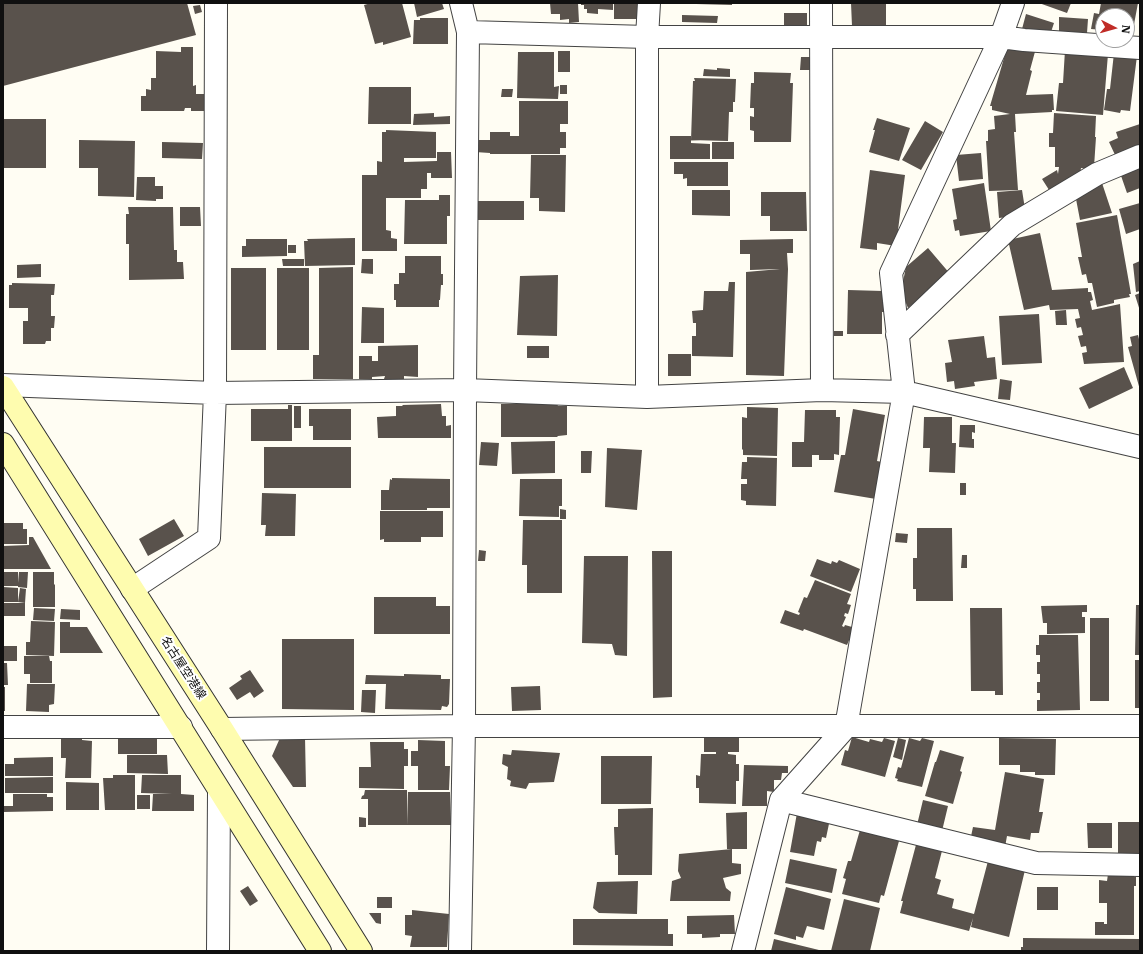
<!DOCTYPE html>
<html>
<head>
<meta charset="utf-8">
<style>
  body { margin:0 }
  #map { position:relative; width:1143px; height:954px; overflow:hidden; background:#fffdf3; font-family:"IBM Plex Serif",serif }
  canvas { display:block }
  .frame { position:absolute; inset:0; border:4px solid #101010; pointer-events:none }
  .north { position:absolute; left:1095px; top:8px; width:40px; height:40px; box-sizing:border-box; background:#fff; border:1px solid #9f9f9f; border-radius:50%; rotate:96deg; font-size:11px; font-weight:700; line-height:16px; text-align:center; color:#101010 }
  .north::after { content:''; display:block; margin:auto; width:14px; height:18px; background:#c02c27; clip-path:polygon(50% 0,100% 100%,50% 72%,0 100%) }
</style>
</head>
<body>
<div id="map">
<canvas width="1143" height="954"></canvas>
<div class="frame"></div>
<div class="north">N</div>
</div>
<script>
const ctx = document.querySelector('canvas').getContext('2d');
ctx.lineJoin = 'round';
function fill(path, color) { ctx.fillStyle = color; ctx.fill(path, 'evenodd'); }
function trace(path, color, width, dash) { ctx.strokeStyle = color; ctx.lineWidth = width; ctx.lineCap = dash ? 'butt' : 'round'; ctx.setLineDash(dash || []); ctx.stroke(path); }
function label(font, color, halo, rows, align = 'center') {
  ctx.font = font + ' "IBM Plex Serif","Noto Sans JP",serif'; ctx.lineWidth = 4; ctx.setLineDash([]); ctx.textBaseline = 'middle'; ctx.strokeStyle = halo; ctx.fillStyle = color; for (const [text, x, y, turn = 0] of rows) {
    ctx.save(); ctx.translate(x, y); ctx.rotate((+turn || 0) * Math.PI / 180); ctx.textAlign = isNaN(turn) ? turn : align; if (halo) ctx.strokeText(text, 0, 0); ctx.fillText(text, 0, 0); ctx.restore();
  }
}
fill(new Path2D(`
  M3,3H187L196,35L3,86Z
  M371,3H402L411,37L383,45V42L375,44L364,5Z
  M414,3H442L444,9L417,17Z
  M550,3H578L579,22L569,23V19L560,20V14H551Z
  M581,3H613V10L598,9V14L587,13V9H584V5H581Z
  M614,3H637V19H614Z
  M696,3H732V5L696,4Z
  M851,3H886V26H852Z
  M1039,3H1071L1067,13Z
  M1101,3H1138L1132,35L1127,34V16H1103V30L1091,29L1094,13L1099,14Z
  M200,5L202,12L195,14L193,6Z
  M784,13H807V25H784Z
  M1026,14L1054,23L1049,38L1022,29Z
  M682,15L718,16L717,23L682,22Z
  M1059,17L1088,19L1087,33L1059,31Z
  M420,18H448V44H413L414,20H420Z
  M1009,41L1036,48L1030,70L1032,71L1026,95L1053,94L1054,110H1052V112L1015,114L1016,132H1014L1018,190L989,191L986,141H988V130L995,129L994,116L1010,114L992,110V106H990Z
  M181,47H193V86L196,85V94H204V111H191V108H185L184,111H141V96H146V89L151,90V78H156V51L181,52Z
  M1065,50L1108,54L1103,115L1056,111L1059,83H1063Z
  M558,51H570V72H558Z
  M518,52H554V87L559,86L558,99L517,98Z
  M1114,53L1137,56L1130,111L1121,110L1120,113L1104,110L1107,89H1110Z
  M801,57H811L810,70H800Z
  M717,68L730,69V77L703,76L704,69L717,70Z
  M754,72L791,73L790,83H793L791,142H754V131L750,130V116L754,117V108H750L751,83H754Z
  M694,78L736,79L735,102H733V112H729L728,141L691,140L693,81H695Z
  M560,85H567V94H560Z
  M369,87H411V124H368Z
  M502,89H513L512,97H501Z
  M519,101H568V124H560V132H566V148H560V154H490V153L475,152V140H490V132H510V136H519Z
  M434,113V117L450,116V124L413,125L414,114Z
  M1054,113L1096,116L1095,137H1096L1094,167L1090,169L1081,168L1080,175L1051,193L1042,179L1057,170L1058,174L1059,167H1055V147H1049V133H1053Z
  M877,118L910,128L899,161L869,152L875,130H873Z
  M3,119H46V168H3Z
  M925,121L943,132L921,170L902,160Z
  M1140,124V147L1116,157L1109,142L1118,138L1116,132Z
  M386,130L436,132V158H404V162L437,161V152H451L452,178H431V173H427V189H421V198H386V230L391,231V238L397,239V251H362V175H377V161L382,162V132H386Z
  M670,136H691V143L710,144V159H670Z
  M79,140L135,141L134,197L98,196V168H79Z
  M162,142L203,143L202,159L162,158Z
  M712,142H734V159H712Z
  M981,153L983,179L959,181L956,155Z
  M531,155H566L565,212L539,211V198H530Z
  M1140,161V188L1127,193L1119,170Z
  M674,162H728V186H687V178L683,179V174H674Z
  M870,170L905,175L896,246L877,243V250L860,248Z
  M137,177H155V186H163V199H156V201L136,200Z
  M984,183L991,231L960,236L959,230L955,231L953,220L957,219L952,189Z
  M1102,183L1112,213L1080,220L1076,199Z
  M692,190H730V216L692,215Z
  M1022,190L1025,209L1016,216L999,218L997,192Z
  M761,192H806L807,231H770V216H761Z
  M439,195H450V216H447V244H404L405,200H439Z
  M478,201H524V220H477Z
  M1140,203V229L1126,234L1119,209Z
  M128,207H173L174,250H177V262H183L184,279L129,280V244H126V214H129Z
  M180,207H200L201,226H180Z
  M1117,215L1131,294H1129L1130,297L1114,300V303L1097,307L1092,283H1088L1086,274L1082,275L1078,257H1082L1076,223Z
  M1040,233L1052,290L1088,288V292H1091L1093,300L1090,301L1092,310L1120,304L1124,362L1084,364L1082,353L1087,352L1086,346L1081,347L1078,336L1083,335L1081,327L1077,328L1075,319L1080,318L1078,309L1050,310L1049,305L1024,310L1008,240Z
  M355,238V265L305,266L304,241H308L307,239Z
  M246,239H287V256L242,257V246H246Z
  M793,239V253H787L788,269L784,376L746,375V272L780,269L750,270V254H740V240Z
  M288,245H296V253H288Z
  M928,248L951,275L916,306L914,303L908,308L901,291L906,267Z
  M405,256H441V274H443V285H441L440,300H439V307H396V300H394V284H399V273H405Z
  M282,259H304V266H283Z
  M362,259H373V274L361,273Z
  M1140,261V291L1136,292L1133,264Z
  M41,264V277L17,278V265Z
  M353,267V379H313V355H319V268Z
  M231,268H266V350H231Z
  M277,268H309V350H277Z
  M558,275L557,336L517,335L520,276Z
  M729,282H735L733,357L692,356V336H696V323H693L692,311L703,310L704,291H728Z
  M12,283L55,284L54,295H51V316H55L54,328H51V341H46L45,344H23V321H28V308H9V285H12Z
  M848,290L883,291L882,302H885V312H882V334H847Z
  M1140,293V311L1135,295Z
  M362,307L384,308V343H361Z
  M1066,310L1067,325H1056L1055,311Z
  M1039,314L1042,363L1002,365L999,316Z
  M834,331H843V336H834Z
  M1138,335L1140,343V390L1128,347L1132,346L1130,337Z
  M984,336L987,358L995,357L997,379L974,382L975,386L955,389L954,381L947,382L945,363L952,362L948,340Z
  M418,345V377L404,376V379H384L385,376L372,377V379H359V356H372V361H378V346Z
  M527,346H549V358H527Z
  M668,354H691V376H668Z
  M1124,367L1133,388L1089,409L1079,388Z
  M1000,379L1012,381L1010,400L998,399Z
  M441,404L442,416H446V426L451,425V438H378L377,417L396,416V406H403L402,405Z
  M501,404H557L558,406H567V435L558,436L557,437H501Z
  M288,405H292V441H251V409H288Z
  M294,406H301V428H294Z
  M747,407L778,408L777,456L743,455V450L742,449V417L747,418Z
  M309,409H351V440H313V426H309Z
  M853,409L885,415L877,461L882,462L876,499L834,492L841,455H845Z
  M805,410H836V417H840L839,455L834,454V460H819V455H812V467H792V442H804Z
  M924,417H952V443H956L955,473L929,472L930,448H923Z
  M960,425H975V433L972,432V439H974V448L959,447Z
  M555,441V473L512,474L511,442Z
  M481,442L499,443L497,466L479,465Z
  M264,447H351V488H264Z
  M607,448L642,450L637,510L605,507Z
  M581,451H592L591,473H581Z
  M747,457L777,458L776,506L746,505V501L741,500V484H747V479H741L742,462H747Z
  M392,478L450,479V508H427V510H381V490H389L390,479L392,480Z
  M520,479H562V506H559V517L519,516Z
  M960,483H966V495H960Z
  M262,493L296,494L295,536H265L266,525H261Z
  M560,509L566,510V519H560Z
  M380,511H443V537H421V542H384V539L380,540Z
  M174,519L184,536L148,556L139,539Z
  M523,520H562V593H527V565H522Z
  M3,523H23V529H27V544H3Z
  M917,528H952L953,601H916V589H913V558H917Z
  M896,533L908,534L907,543L895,542Z
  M29,537H33L51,569H3V546L29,545Z
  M479,550L486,551L485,561H478Z
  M652,551H672V697L653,698Z
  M962,555H967V568H961Z
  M584,556H628L627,656L615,655L612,644L582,643Z
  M817,559L831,564L832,561L837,563L839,560L860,569L851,592L810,576Z
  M3,572H18V583L19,572H28L27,588L18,587V586H3Z
  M33,572H54V585L55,584V607H33Z
  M815,580L851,594L847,604L851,605L848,614L845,613L844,616L846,617L842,626L844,627L845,625L852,627L851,631H853L847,645L804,629L803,631L780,623L785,610L799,615L800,613L798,612L804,597L807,598Z
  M3,587L18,588V602H3Z
  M20,588L26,589L25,603L18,602Z
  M374,597H436V606H450V634H374Z
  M3,603H18V604V603H25V616H3Z
  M1087,605V612H1082V617H1085V633L1047,634V623H1043L1041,606Z
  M1136,605H1140V655H1135Z
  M34,608L55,609L54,621L33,620Z
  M970,608H1002L1003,695H995V691H971Z
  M61,609L80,610V620L60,619Z
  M1090,618H1109V701H1090Z
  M31,621L55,622L54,656L26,655V642H30Z
  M60,622H70V627H87L103,653H60Z
  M1039,635H1078L1080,710L1037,711V700H1040V693H1037V682H1040V674H1037V662H1040V655H1036V645H1039Z
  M282,639H354V710L282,709Z
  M3,646H17V661H3Z
  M24,656H49L50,661H52V683H30V674H24Z
  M1135,660H1140V708H1135Z
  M3,663H7L8,685H3Z
  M250,670L264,691L254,698L250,692L237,700L229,688L242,679L240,676Z
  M404,674L441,675V679H450L449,704L447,707L442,706L441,710L385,709L386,684H365L366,675L404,676Z
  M27,684H55L54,704L49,705V712L26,711Z
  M540,686L541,710L512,711L511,687Z
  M3,687H5V711H3Z
  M362,690H376L375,713L361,712Z
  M61,736H69V738L82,739V740L92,741L91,778H65L66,758H61Z
  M305,737L306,787H293L272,756L280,738Z
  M852,737L869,742L870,739L882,742L884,738L895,741L885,777L841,765L845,750L848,751Z
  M118,738H157V754H118Z
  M704,738H739V752H728V754L736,755V764H739V781H736V804L699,803V788H696V775L700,776L701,754H716V752H704Z
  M898,738L906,740L902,760L893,757Z
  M909,738L920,741L922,738L934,741L922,787L897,781L898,779L895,778L898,767L901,768Z
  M999,738L1056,739L1055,775H1035V772H1020V765H999Z
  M418,740L445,741V766H450L449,790H418V766H411V751H418Z
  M370,742H404V749H408V766H404V789L359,788V767H371Z
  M512,750L560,753L554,782L529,783L526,789L510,786L511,781L507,779L508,767L502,764L503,754L511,755Z
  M940,750L964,757L960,771L962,772L953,804L925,796L935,762H936Z
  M127,755H167L168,774L127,773Z
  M601,756H652L651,804H601Z
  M53,757V776H5V764H14V758Z
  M744,765L788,766V773H782L781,780H774V792L767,791V806H742Z
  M1005,772L1044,779L1039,812H1043L1039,833H1031L1030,840L1007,836L1005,847L970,841L973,827L995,830Z
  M113,775H135V810H105L103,778H113Z
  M142,775H181V794L194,795V811H152L153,794H172L141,793Z
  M53,777V793H5V778Z
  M66,782L99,783V810H66Z
  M365,790H407L408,825H368V799H361L362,796L364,795Z
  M408,792H450L451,825H408Z
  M13,794H47V797H53V811L3,812V806H13Z
  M137,795H150V809H137Z
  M923,800L948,806L942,831L917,825Z
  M653,808L652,875H618V855H615L614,827H618V809Z
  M747,812V849H732V863L741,864V874L723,878L726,888L731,892L730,901H670L672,881L681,878L678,871L679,854L732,849H727L726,813Z
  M797,813L830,819L826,838L822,837L821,842L817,841L814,856L790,852Z
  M359,817L366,818V827H359Z
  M1118,822H1140V854H1118Z
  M1087,823H1112V848H1088Z
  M860,830L899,841L884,896L881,895L879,903L842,894L846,879L843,878L848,861H851Z
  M917,841L943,847L935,878L941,880L937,894L954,899L952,908L974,914L988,861L1025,870L1009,937L971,927L973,918L969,931L900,913L903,901H901Z
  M790,859L837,869L832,893L785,883Z
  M1108,874H1134V877H1136V886H1134V935H1095V922H1104V924H1107V903H1099V880L1107,881Z
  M638,881L637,914L599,913L593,908L597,882Z
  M248,886L258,901L250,906L240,891Z
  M786,887L831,899L824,930L807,926L803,938L796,936V940L774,934Z
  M1037,887H1058V910H1037Z
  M377,897H392V908H377Z
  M844,899L880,908L870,951H831Z
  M412,910L449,914L447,947H410L412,936L405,935V915H412Z
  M369,913H381V924L376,923Z
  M734,915L735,934H720V937L702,938V934H687V916Z
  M573,919H668V934H673V946L573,945Z
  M1023,938L1140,939V951H1021V947H1023Z
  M774,939L819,950V951H771Z`), '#59524c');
const minor = new Path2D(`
  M821,3L822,390
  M468,32L647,37H1001L1024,40L1140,48
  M897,335L1012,225L1097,174L1140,156
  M3,385L215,393L465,390L647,397L822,390L904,392L1140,447
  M647,397V37L649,3
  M132,589L209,538L215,393L216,3
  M3,727H181
  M222,729L464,726H1140
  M781,800L1036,863L1140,865
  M218,951L219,791
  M460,951L464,726L465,390L468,32L461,3
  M743,951L781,800L846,727L904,392L891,273L1001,37L1013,3`);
const secondary = new Path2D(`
  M3,387L222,729L361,951
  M3,444L320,951`);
trace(minor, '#434343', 24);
trace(secondary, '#323232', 24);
trace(minor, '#fff', 22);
trace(secondary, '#fefcaf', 22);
label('12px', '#101010', '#fff', [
  ["名古屋空港線",183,668,57]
]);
</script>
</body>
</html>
